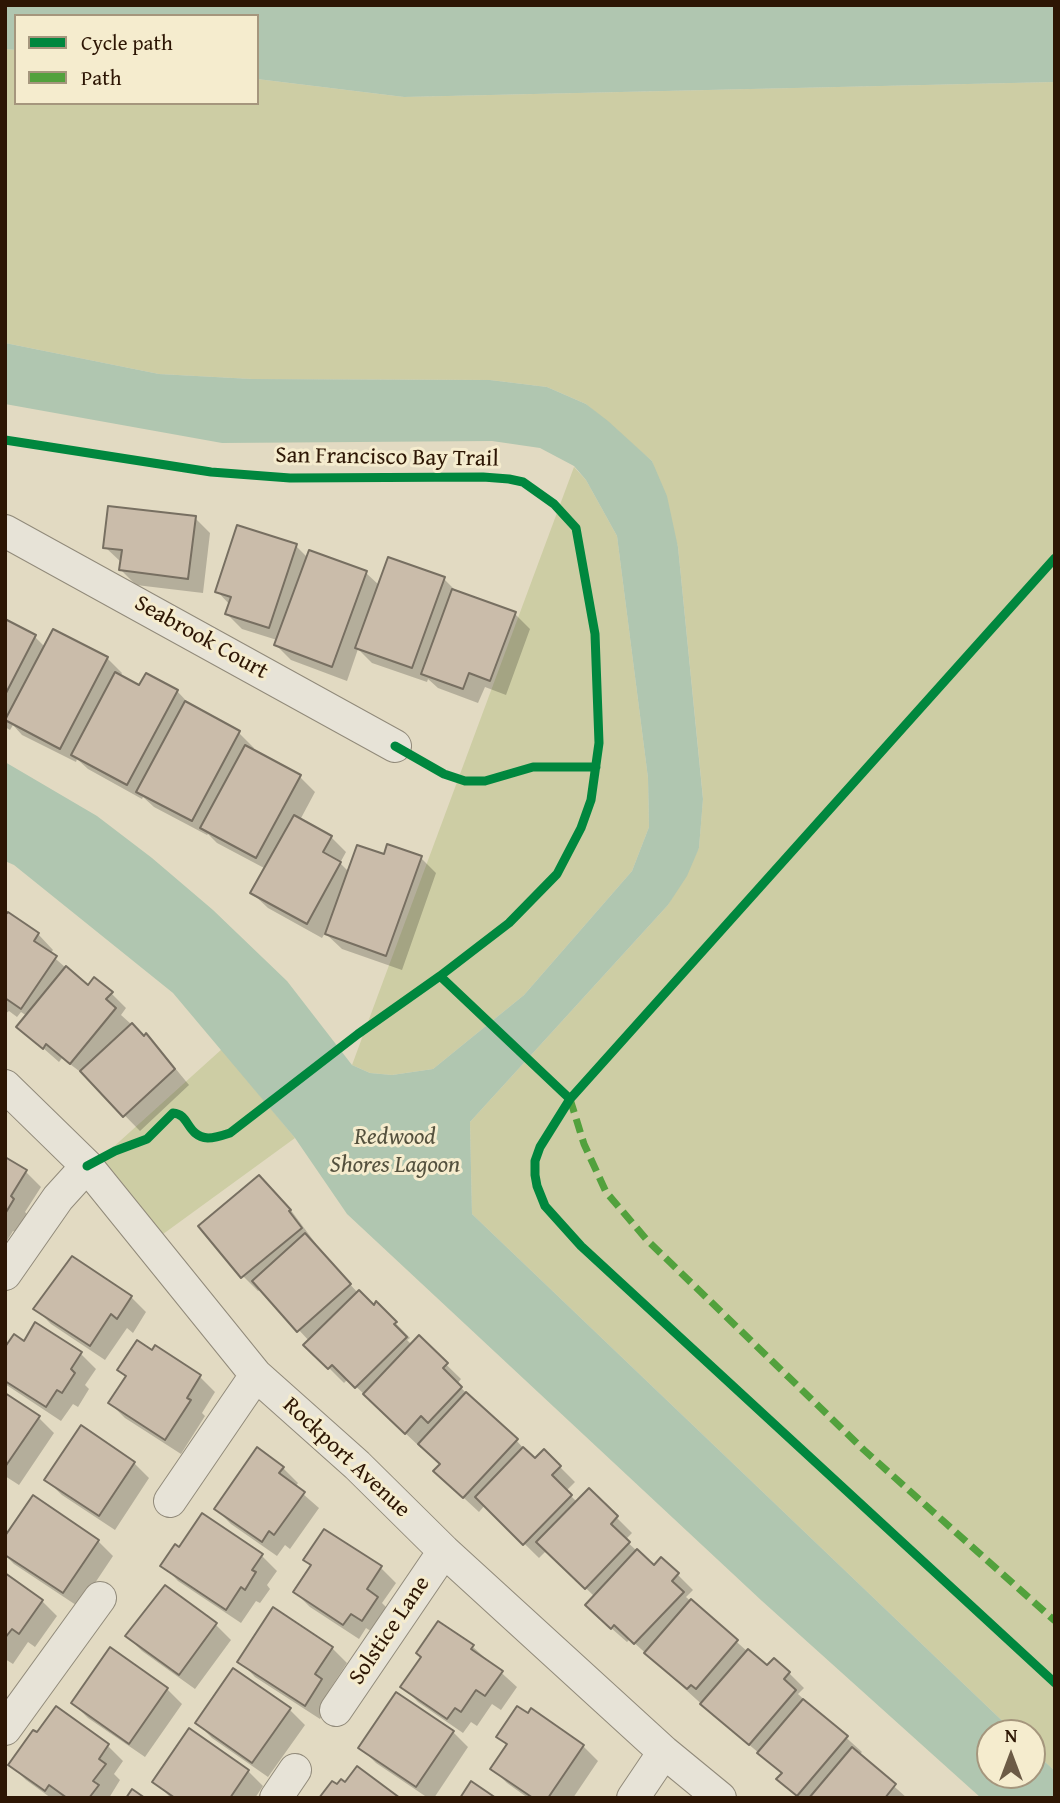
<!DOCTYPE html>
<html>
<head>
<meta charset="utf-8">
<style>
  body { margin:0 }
  #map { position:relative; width:1060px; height:1803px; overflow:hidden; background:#e2dac2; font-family:"Gentium Book Plus",serif }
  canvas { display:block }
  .frame { position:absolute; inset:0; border:7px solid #2d1604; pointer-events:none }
  .legend { position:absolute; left:14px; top:14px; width:245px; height:91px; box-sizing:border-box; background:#f5ecce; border:2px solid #a5967d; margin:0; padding:9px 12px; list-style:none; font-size:21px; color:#2d1604 }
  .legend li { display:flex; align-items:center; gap:14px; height:35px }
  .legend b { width:35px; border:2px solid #a5967d }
  .north { position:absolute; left:976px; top:1719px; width:70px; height:70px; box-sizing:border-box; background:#f5ecce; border:2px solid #a5967d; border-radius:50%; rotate:0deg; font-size:19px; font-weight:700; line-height:28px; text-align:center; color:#2d1604 }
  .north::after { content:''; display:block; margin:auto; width:24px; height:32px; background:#6c5b46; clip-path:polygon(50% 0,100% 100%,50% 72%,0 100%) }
</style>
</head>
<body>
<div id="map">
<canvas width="1060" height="1803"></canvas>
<div class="frame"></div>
<ul class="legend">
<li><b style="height:9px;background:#00873e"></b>Cycle path</li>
<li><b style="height:9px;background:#52a13d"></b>Path</li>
</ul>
<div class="north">N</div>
</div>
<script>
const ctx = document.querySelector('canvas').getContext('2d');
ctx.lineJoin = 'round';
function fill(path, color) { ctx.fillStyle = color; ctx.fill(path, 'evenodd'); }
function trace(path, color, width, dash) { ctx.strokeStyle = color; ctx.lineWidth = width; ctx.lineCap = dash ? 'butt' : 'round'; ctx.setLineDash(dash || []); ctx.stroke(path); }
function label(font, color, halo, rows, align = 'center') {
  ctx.font = font + ' "Gentium Book Plus",serif'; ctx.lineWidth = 6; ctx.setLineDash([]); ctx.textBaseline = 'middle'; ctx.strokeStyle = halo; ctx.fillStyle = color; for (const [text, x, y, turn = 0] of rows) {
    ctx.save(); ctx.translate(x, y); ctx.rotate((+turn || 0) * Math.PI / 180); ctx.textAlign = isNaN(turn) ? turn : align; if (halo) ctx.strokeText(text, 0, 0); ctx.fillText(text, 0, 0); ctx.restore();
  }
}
fill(new Path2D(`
  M5,49L16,50V103H257V79L404,97L1055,82V1771L1032,1750V1733H1015L472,1214L470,1122L668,905L699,848L703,798L678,547L652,461L586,404L547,387L490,380L252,379L159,374L5,343Z
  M574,467L586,480L617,536L648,778L649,827L632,871L524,995L433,1069L392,1075L370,1073L352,1065Z
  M222,1049L295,1138L159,1237L100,1159Z`), '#cdcda4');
fill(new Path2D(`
  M5,5H1055V82L404,97L257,79V16H16V50L5,49Z
  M5,343L159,374L252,379L490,380L547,387L586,404L608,421L652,461L667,496L678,547L703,799L699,848L687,876L668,905L470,1122L472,1214L1015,1733H990V1775H1032V1750L1055,1771V1798H981L762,1601L347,1214L295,1138L173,993L14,865L5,861V762L97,816L152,858L213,910L287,981L352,1065L370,1073L392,1075L433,1069L524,995L632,871L649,827L648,778L617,536L586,480L574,466L540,448L492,441L222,443L5,404Z`), '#b0c6b0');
fill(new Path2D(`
  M195,518L210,533L203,593L136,585L121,570L122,563L105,547Z
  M296,546L308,558L311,552L366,573L379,585L444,579L459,594L515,614L530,629L506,695L485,687L478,703L438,688L428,679L427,682L372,663L358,649L347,681L291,660L276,645L277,640L242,629L227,614L230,605L217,591Z
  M5,621L35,637L45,647L107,658L122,673L120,677L140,688L177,691L193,708L239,733L254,748L252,751L300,777L315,792L300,820L331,837L346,852L340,863L349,872L385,856L421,858L436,873L402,970L342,949L325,933L322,938L268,908L252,893L266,869L217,843L208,834L207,835L154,807L143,797L142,799L88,769L77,759L76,762L22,735L13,725L10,730L5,727Z
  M5,918L38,934L53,950L50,954L88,987L111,993L126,1008L121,1015L161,1051L189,1085L140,1131L87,1077L62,1058L59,1062L19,1027L27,1016L21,1012L17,1017L9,1011L5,1014Z
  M5,1159L26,1172L41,1187L25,1212L28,1215L17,1233L13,1231L5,1244Z
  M290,1209L316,1244L314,1245L358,1293L374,1307L377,1304L410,1338L407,1340L412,1345L419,1338L461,1379L457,1384L516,1440L535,1461L544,1452L560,1467L575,1482L566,1491L577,1502L589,1490L632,1533L625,1540L637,1551L654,1567L678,1575L693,1590L686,1597L748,1652L768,1667L774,1660L789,1673L804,1688L798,1694L862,1752L859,1755L907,1798H798L779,1779L783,1775L765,1758L718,1719L630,1639L627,1642L602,1620L595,1597L547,1550L539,1558L485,1505L479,1512L451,1486L442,1464L423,1446L421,1448L348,1379L344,1383L306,1345L310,1342L261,1289L258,1291L243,1276Z
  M131,1297L146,1312L133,1333L127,1328L105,1360L51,1324L36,1309Z
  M24,1343L81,1354L96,1369L85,1385L89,1389L78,1407L73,1404L61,1421L5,1384V1350Z
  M155,1348L200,1377L215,1392L202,1413L205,1416L181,1454L125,1418L110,1403L127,1378L119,1370L152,1352Z
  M5,1395L39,1418L54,1433L19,1485L5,1476Z
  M134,1463L149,1478L115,1530L62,1495L46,1480Z
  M283,1468L298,1483L295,1487L319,1508L290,1549L285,1545L277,1556L231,1524L216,1509Z
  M202,1515L262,1556L277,1571L267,1585L270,1589L260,1603L256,1601L241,1623L178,1581L163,1565L179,1549Z
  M5,1539L98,1541L113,1556L79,1607L14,1564L5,1555Z
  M306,1560L381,1568L396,1583L382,1603L392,1613L377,1635L366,1628L359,1639L310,1607L295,1592L312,1566Z
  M5,1575L42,1601L57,1616L35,1647L28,1642L13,1664L5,1659Z
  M165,1588L216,1625L231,1640L195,1689L142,1651L127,1636Z
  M473,1647L517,1687L501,1710L492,1704L477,1726L471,1722L463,1733L418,1702L402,1686L423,1657Z
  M332,1648L347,1663L330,1689L336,1696L320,1719L255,1677L240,1661Z
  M233,1671L290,1710L305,1725L268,1777L212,1738L197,1723Z
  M167,1689L182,1704L145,1757L88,1718L73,1703Z
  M56,1709L108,1746L123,1761L114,1774L120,1780L109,1798H51L26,1780L11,1765L38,1735Z
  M453,1732L468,1747L434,1798H428L376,1763L361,1748Z
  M498,1736L583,1746L598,1761L573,1798H528L507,1783L492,1768L507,1746Z
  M248,1771L263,1786L255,1798H171L154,1781Z`), '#0003');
const building = new Path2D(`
  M108,506L196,516L188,579L119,570L122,550L103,548Z
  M237,525L297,544L269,628L225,614L231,597L215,592Z
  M309,550L367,571L332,667L274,645Z
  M388,557L445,577L412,668L355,648Z
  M452,589L516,612L490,681L469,673L463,689L421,674Z
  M5,619L36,635L5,695Z
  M53,629L108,657L60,749L5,720Z
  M115,672L139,685L146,673L178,690L127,785L71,755Z
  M185,701L240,731L192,821L136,792Z
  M245,745L301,775L256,858L200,828Z
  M294,815L332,836L323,852L341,862L307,924L250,893Z
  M387,844L422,856L386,956L325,934L357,845L384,854Z
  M8,912L39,933L34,941L57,956L21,1009L5,998V915Z
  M66,966L88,985L94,977L113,992L106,999L116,1008L70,1064L46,1044L43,1049L16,1027Z
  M132,1023L144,1036L146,1033L175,1069L123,1117L80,1071Z
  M5,1157L27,1170L11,1196L14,1199L5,1214Z
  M259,1175L291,1210L289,1211L302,1228L241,1278L198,1226Z
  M305,1233L351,1284L297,1332L252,1281Z
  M72,1256L132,1296L117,1319L111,1314L90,1346L33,1309Z
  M359,1290L374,1305L376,1301L397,1322L394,1324L407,1337L355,1388L332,1365L328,1369L303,1345Z
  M35,1322L82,1352L71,1369L75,1373L62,1393L57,1390L46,1407L5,1381V1347L14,1334L24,1341Z
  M419,1335L448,1363L443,1368L462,1387L428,1423L421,1416L405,1434L363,1394Z
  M137,1340L152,1350L155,1345L201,1375L187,1398L191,1400L165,1440L108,1403L126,1376L117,1370Z
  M466,1392L518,1439L463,1498L433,1471L440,1464L418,1444Z
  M5,1393L40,1416L5,1467Z
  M81,1425L135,1462L99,1516L44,1480Z
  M257,1447L284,1467L279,1473L305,1492L274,1535L269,1531L262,1542L214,1509Z
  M523,1447L535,1458L544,1449L561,1466L552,1475L572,1495L523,1545L475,1497Z
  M589,1488L618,1516L611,1524L630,1542L585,1589L536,1542Z
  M33,1495L99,1540L63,1593L5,1555V1536Z
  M202,1513L263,1554L252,1570L256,1572L245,1590L241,1587L226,1610L160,1566L175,1544L179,1547Z
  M324,1529L382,1566L367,1589L378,1597L362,1621L351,1614L343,1625L293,1592L311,1565L303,1560Z
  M637,1549L654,1565L661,1557L679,1573L672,1581L684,1592L634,1644L614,1625L611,1629L585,1605Z
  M5,1573L43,1600L19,1634L12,1629L5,1638Z
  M165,1585L217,1623L179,1675L125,1636Z
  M691,1599L738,1640L696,1689L691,1685L687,1689L644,1653Z
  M273,1607L333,1647L315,1674L322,1679L305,1706L237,1662Z
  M438,1621L474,1645L471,1649L503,1671L485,1696L476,1690L461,1712L455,1708L447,1719L400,1687L421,1657L416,1653Z
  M110,1647L168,1688L129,1744L71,1703Z
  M748,1649L767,1665L774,1658L790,1672L784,1679L796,1690L749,1745L700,1704Z
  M233,1668L291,1708L252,1763L195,1723Z
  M396,1692L454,1731L416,1787L358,1748Z
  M803,1699L848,1736L797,1796L776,1779L782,1773L757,1753Z
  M56,1706L109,1744L99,1759L106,1764L93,1781L99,1785L89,1798H67L49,1785L45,1791L8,1765L33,1730L37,1732Z
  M517,1706L528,1713L531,1708L584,1745L548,1798H533L490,1769L507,1744L496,1737Z
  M189,1728L249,1770L230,1798H175L152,1782Z
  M852,1747L896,1784L885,1798H809Z
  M357,1766L400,1798H319L332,1781L337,1784L341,1779L345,1782Z
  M471,1781L496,1798H460Z
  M132,1789L145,1798H126Z`);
fill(building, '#cabcaa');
trace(building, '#776f61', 2);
const minor = new Path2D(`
  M5,531L395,746
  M5,1086L87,1166L256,1375L357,1465L444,1551L664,1752L720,1798
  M5,1274L58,1198L87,1166
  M170,1501L256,1375
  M336,1710L444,1551
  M5,1729L100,1598
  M276,1798L295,1770
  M633,1798L664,1752`);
trace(minor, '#918a7a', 34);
trace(minor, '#e7e3d7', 32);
trace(new Path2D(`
  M570,1099L584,1144L606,1192L647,1240L864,1450L1055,1621`), '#52a13d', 7, [14, 7]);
trace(new Path2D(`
  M5,440L211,472L290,478L483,477L509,479L523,482L554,504L576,528L595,634L599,743L591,800L581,828L557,874L509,923L440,976L358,1034L230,1133C224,1135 215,1138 208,1138C186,1136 190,1114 173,1113L147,1139L115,1151L87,1166
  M1055,558L570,1099L540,1147L535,1161V1175L537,1186L545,1206L581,1246L1055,1683
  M395,746L444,774L465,781H485L533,767H596
  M440,976L570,1099`), '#00873e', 9);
label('23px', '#2d1604', '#f5ecce', [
  ["San Francisco Bay Trail",387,458,1],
  ["Seabrook Court",201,638,29],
  ["Rockport Avenue",346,1458,43],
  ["Solstice Lane",390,1631,-56]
]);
label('italic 24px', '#54513e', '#f5ecce', [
  ["Redwood",395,1138],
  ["Shores Lagoon",395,1166]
]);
</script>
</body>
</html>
